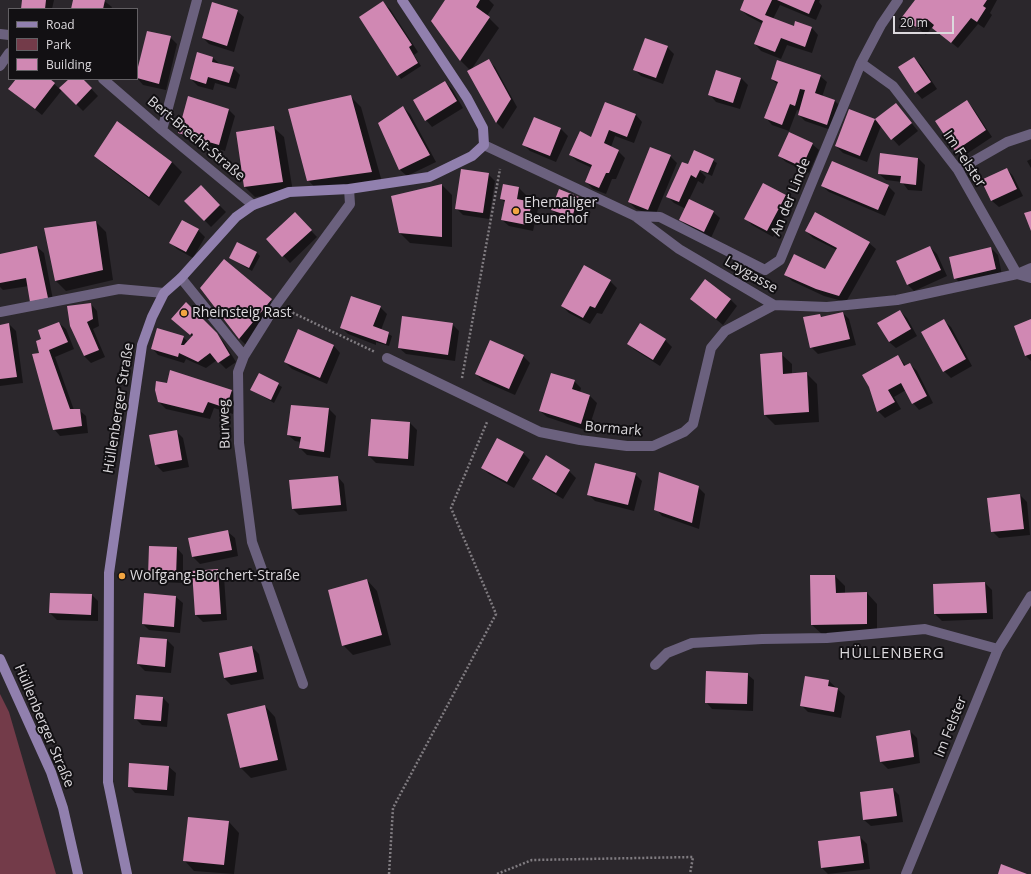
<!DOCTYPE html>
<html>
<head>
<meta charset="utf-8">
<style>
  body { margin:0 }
  #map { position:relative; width:1031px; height:874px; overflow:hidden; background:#2b272c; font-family:"Open Sans",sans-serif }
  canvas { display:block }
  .legend { position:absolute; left:8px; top:8px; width:130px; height:72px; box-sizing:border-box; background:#121013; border:1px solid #636064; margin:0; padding:5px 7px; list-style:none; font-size:12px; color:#dcd9dd }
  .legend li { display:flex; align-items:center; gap:8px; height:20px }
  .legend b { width:20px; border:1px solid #636064 }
  .scale { position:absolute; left:893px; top:16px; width:61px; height:18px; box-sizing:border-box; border:2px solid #dcd9dd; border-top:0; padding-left:5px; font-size:12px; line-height:14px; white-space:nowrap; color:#dcd9dd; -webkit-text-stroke:3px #121013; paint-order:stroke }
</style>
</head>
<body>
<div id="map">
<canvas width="1031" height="874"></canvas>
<ul class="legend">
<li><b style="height:5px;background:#9180ae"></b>Road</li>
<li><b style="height:11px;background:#733b49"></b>Park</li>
<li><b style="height:11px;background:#d088b3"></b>Building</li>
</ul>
<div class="scale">20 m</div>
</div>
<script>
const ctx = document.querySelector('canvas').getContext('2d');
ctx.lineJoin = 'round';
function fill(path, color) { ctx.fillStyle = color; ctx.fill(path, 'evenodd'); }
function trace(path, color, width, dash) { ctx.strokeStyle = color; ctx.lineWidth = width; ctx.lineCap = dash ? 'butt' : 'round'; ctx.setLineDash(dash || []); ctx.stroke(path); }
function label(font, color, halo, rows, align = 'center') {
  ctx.font = font + ' "Open Sans",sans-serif'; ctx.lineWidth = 4; ctx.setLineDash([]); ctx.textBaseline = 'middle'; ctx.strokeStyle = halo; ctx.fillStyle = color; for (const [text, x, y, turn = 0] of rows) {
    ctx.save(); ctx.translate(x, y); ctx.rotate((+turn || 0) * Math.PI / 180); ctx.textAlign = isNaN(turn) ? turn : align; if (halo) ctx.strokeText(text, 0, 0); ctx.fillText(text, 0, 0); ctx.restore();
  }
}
fill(new Path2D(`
  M0,694L9,712L56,874H0Z`), '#733b49');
fill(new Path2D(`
  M23,0H54L52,9H22Z
  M74,0H103L112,7L111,9H72Z
  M446,0H489L494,5L487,16L499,28L471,70L488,60L495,67L517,107L503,129L497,123L468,71L470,70L461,61L433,21Z
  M745,0H820L819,2L822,6L816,20L780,5L773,19L794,27L812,28L818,35L812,53L787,45L781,59L761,51L755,44L763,24L748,16L741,10Z
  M917,0H997L990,13L992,15L984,28L978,24L958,48L932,27L926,35L904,17Z
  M383,3L390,9L418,52L414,55L421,66L401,79L361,18Z
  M237,11L244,17L234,52L209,44L203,38Z
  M170,37L177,44L166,90L143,85L137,78V76Z
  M667,47L674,54L663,84L641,76L634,69Z
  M197,53L213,58L220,64L233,68L240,75L236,89L215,83L213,90L198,86L191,79Z
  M914,58L921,65L937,89L922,99L916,92Z
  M820,76L827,82L822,97L835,101L842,108L834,131L805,121L799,115L800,111L797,110L789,131L772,125L766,118L778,85L772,79Z
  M741,78L748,85L740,109L716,102L710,95Z
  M17,79H48L60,89L70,79H82L98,96L83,111L62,90L42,115L10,89Z
  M445,82L452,89L463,108L432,127L426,120Z
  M351,97L361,107L382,182L318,191L308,180Z
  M966,101L973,108L992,137L962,157L956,150Z
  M896,104L918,131L899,146L881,126L867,162L843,153L836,146L850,111L875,121Z
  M403,107L410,114L436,162L407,176L400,170L379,123Z
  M229,110L235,116L225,151L185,139L179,132Z
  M636,115L642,122L634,143L615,136L611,147L618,151L625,158L616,179H612L606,194L593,189L586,182L592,168L577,161L570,155L592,138Z
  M534,118L561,129L568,136L556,162L530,151L524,145Z
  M273,127L284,137L293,192L255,197L245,187Z
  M812,144L819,150L809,173L786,162L779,156Z
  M695,151L717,163L712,176L699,170L706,177L703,184L698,181L689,200L713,212L720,218L711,238L687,226L681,220L686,209L674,203L667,196L692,167Z
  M881,154L918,158L925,165L922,191L908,190L902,182L886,180L879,174Z
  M96,156L172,162L182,172L159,206L106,166Z
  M670,156L677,163L655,216L636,209L629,202Z
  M1031,159V168L1027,161Z
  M1007,169L1013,176L1023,196L999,207L992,201L982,181Z
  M488,174L495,181L489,219L463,215L456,208Z
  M442,185L452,195V247L410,243L400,233Z
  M504,185L519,188L526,195L524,201L531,203L538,209L533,231L509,226L502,220L506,203L501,199Z
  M822,186H888L895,193L885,216L829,192Z
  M201,187L226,212L211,227L186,201Z
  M559,190L579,198L586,204L578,224L559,216L552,210Z
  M785,196L792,203L773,237L752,225L745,218Z
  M295,214L317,237L290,263L268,239Z
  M96,222L106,232L113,280L66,291L56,281Z
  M198,230L205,237L193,258L177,249L170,242Z
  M806,231L869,243L876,249L846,302L824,296L792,281L786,275L826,270L837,250L813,238Z
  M37,247L44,253L54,305L29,286L3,290L0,287V255Z
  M930,247L937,254L947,276L914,291L908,285Z
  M991,248L998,255L1002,275L962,285L955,278Z
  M257,253L260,256L252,271L230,258Z
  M224,261L281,310L250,349L240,339L201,288Z
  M610,281L617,288L602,314L597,313L590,324L569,313L562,306Z
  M691,299H730L737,306L723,325Z
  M91,304L97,311L99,326L93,329L105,357L91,363L84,356L71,325Z
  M186,304L223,341L236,362L226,369L217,360L206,368L186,359L184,363L158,355L152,348L183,337L188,342L193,337L179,325Z
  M380,307L387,314L381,330L392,336L389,346L376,342V345L348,334L341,327Z
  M900,311L907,318L917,336L896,348L889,342Z
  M843,313L849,319L856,345L818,354L811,347L820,315L823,318Z
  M1031,320V361L1026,356Z
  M944,321L951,327L972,366L951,378L944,371Z
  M59,323L66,329L74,349L55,357L74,410H79L86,416L88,433L60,436L54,429L42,340Z
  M9,324L16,331L23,383L0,386V326Z
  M452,324L459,331L455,361L406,354L399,348Z
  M640,324L665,340L672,347L660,366L635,350L628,344Z
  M299,330L334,346L340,353L327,384L292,369L285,362Z
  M781,354L792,364V374L806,373L817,384L819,422L775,425L765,415Z
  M523,356L530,363L515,395L483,381L476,374Z
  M898,356L906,366L910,364L917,371L933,403L919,410L913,403L906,390L894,397L901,409L885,418L878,411Z
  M260,374L282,387L274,403L252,390Z
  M574,381L581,388L580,392L590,396L597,403L588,431L547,417L540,411Z
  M232,391L238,398L233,414L214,408L210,419L166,409L159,402Z
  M292,406L329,409L336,416L330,458L307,455L300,448L301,442L295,441L288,435Z
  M372,420L410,423L417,430L414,466L376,463L369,456Z
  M176,431L183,438L189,467L163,472L156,465L151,436Z
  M523,453L530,460L514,488L489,474L482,468Z
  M569,471L576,478L563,499L540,485L533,478Z
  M635,474L642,481L634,511L595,501L588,494Z
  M338,477L344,484L347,511L299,515L292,508Z
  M698,487L705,494L699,529L662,516L656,509Z
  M1020,495L1027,502L1030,535L999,538L992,531Z
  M228,532L235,538L238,556L200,564L193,557L189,539Z
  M177,548L183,555V583L156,582L149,575Z
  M217,570L224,577L227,620L203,622L196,615Z
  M835,576L845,586V594L867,593L877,604V634L823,635L812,625Z
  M367,580L377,591L391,645L353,655L343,645Z
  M985,583L992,590L993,619L942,621L935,614Z
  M145,594L176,597L183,603L180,633L149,630L143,624Z
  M92,595L98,601V621L57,620L50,613Z
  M167,640L174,647L171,673L145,671L138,664Z
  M252,647L259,654L264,679L231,685L224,678L220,654Z
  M747,674L754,680L753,711L712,709L706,702Z
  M829,681L845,696L841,718L808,712L801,705Z
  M163,698L169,704L167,727L142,725L135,718Z
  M265,706L275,717L287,770L251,778L241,768L228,715Z
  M910,731L917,738L920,763L888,769L881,762L877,736Z
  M169,767L176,773L174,796L135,793L129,786Z
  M893,789L899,795L903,822L871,826L864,820Z
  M189,818L229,822L239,833L234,874L194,871L184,860Z
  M860,837L867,844L870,869L828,874L822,868Z`), '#0007');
fill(new Path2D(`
  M22,0H46L45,9H21Z
  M73,0H105L103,9H71Z
  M445,0H480L476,7L490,17L460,61L431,21Z
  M744,0H772L765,15L794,26L795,21L812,27L805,47L781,38L775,52L754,44L763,21L740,10Z
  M777,0H815L809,14Z
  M915,0H987L983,6L986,8L977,22L971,18L951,43L932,28L934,25L927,19L919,29L902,17Z
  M383,1L412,45L409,47L418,63L397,76L359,17Z
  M212,2L238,10L227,46L202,38Z
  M147,31L171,36L159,84L137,78V71Z
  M645,38L668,46L656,78L633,70Z
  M197,52L213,57L212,62L234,67L229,83L208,77L206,84L190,79Z
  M914,57L931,82L915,93L898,67Z
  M489,59L511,99L496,123L467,71Z
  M777,60L821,75L815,93L835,100L827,125L798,115L805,90L800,89L795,106L790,104L782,125L764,118L778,82L771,79Z
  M716,70L741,78L733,103L708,95Z
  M16,79H50L55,83L35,109L8,89Z
  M69,79H83L92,88L76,105L59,88Z
  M445,81L457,101L425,121L413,100Z
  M351,95L372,172L307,181L288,109Z
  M188,96L229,109L219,145L178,133Z
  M967,100L986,130L955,151L935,121Z
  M605,102L636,114L627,137L609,130L604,143L619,150L609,173H606L599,188L585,182L592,165L569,155L580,131L591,137Z
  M896,103L912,123L891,140L875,119Z
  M403,106L430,155L399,170L378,123Z
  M849,109L875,119L860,156L835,146Z
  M534,117L561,128L550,156L522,145Z
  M117,121L172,162L149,197L94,156Z
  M274,126L283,182L244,187L236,132Z
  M789,132L813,143L802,167L778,156Z
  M650,147L671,155L648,210L628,202Z
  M694,150L714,159L708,173L700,170L696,178L691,175L679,202L666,197L682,162L688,164Z
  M880,153L918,158L916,185L900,183L901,176L878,174Z
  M832,161L889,185L878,210L821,186Z
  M1007,168L1017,189L991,201L981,180Z
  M461,169L489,173L483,213L455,209Z
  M763,183L786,195L767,231L744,219Z
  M442,184V237L399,233L391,196Z
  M503,184L519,187L517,199L532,202L527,225L501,220L505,200L500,199Z
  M201,185L220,205L204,221L184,201Z
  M559,189L579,197L572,217L551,210Z
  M689,199L714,211L704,232L679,220Z
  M1031,211V231L1024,213Z
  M295,212L312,230L282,257L266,239Z
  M815,212L870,242L839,296L816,289L784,275L794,254L825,269L837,248L805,231Z
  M182,220L199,229L186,252L169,243Z
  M96,221L103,270L55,281L44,228Z
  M237,242L257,252L249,268L229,258Z
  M37,246L48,298L30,302L26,278L0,283V254Z
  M930,246L941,270L907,285L896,261Z
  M991,247L996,269L954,279L949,257Z
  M224,259L272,299L239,339L200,288Z
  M584,265L611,280L595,308L590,306L583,318L561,306Z
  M705,279L731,299L716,319L690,299Z
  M351,296L381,306L373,326L389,332L386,344L340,328Z
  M186,302L217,333L230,355L218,363L210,353L198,362L179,353L178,357L151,349L157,328L184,336L181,345H184L193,335L192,333L190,335L171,319Z
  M91,303L93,319L87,322L99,350L84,356L70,326L67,306Z
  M900,310L911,329L889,342L877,323Z
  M843,312L850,339L810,348L803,317L820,314L821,317Z
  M402,316L453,323L448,355L398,348Z
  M944,319L966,359L943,372L921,332Z
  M1031,319V354L1025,356L1014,326Z
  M59,322L68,342L49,350L70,409H80L82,426L53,430L32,354L39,353L36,341L41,339L38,330Z
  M9,323L17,377L0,379V325Z
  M640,323L666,339L653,360L627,344Z
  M298,329L334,345L320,378L284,362Z
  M490,340L524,355L509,389L475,374Z
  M782,352L783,374L807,372L809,412L764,415L760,354Z
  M898,355L904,366L910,363L927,396L912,404L901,383L888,390L895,402L877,412L869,387L862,375Z
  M170,370L232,390L226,408L208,402L203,413L158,402L155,390L156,381L167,383Z
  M259,373L279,383L271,400L250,390Z
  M551,373L575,380L572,389L590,395L581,424L539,411Z
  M291,405L329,408L324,452L299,448L301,437L287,435Z
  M371,419L410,422L408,459L368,456Z
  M177,430L182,460L155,465L149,435Z
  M497,438L524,452L507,482L481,468Z
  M546,455L570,470L556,493L532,479Z
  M595,463L636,473L628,505L587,495Z
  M659,472L699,486L692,523L654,510Z
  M338,476L341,505L292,509L289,480Z
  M1020,494L1024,529L991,532L987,498Z
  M228,530L232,550L192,557L188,538Z
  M149,546L177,547L176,577L148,576Z
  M218,569L221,614L195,615L192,571Z
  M810,575H835L836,593L867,592V624L811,625Z
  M367,579L382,635L342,646L328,590Z
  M985,582L987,613L934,614L933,584Z
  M50,593L92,594L91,615L49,613Z
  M144,593L176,596L174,627L142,624Z
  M140,637L167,639L165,667L137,664Z
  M252,646L257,672L224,678L219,653Z
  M706,671L748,673L747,704L705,703Z
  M805,676L829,680L828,686L838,688L834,712L800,706Z
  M136,695L163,697L161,721L134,719Z
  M265,705L278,760L240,768L227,714Z
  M910,730L914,757L880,762L876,736Z
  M129,763L169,766L167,790L128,787Z
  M893,788L897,816L863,820L860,792Z
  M188,817L229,821L224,865L183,861Z
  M860,836L864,863L821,868L818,841Z
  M1001,864L1027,874H998Z`), '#d088b3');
trace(new Path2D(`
  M289,311L375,352
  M462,378L500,169
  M389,874L393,808L496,614L451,508L487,422
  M497,874L532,860L693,857L690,874`), '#807c81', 2.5, [2, 2]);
trace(new Path2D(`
  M655,665L667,653L692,643L762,639L827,638L925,629L998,649`), '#6b617e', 10);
trace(new Path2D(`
  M0,34L9,35
  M861,63L893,86L958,170L1017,274L1031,278
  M0,66L9,53
  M103,79L162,130L253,205
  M162,130L197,0
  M484,145L635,216L679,249L774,305L827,307L897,300L1017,274L1031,268
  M958,170L1007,142L1031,134
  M635,216L660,217L765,270L780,260L861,63L881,25L898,0
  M181,278L244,356
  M0,312L119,289L164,293
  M387,358L540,432L580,440L627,446H653L684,432L693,424L711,348L725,331L774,305
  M303,684L252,542L239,443L238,372L244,356L276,305L350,204L349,189
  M906,874L998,649L1031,596`), '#6b617e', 10);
trace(new Path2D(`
  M0,659L51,772L63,808L78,874
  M127,874L108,782L109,573L142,345L152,317L164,293L181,278L236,217L253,205L289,192L349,189L429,177L472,156L484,145L483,128L467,98L402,0`), '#9180ae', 10);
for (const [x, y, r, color] of [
  [516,211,4,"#f2a541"],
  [184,313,4,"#f2a541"],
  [122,576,4,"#f2a541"]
]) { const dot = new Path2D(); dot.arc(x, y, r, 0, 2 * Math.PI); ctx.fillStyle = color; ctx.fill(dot); trace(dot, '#121013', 1.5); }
label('14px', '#dcd9dd', '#121013', [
  ["Bert-Brecht-Straße",196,139,40],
  ["Im Felster",964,159,56],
  ["An der Linde",791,197,-68],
  ["Laygasse",751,275,30],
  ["Hüllenberger Straße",119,408,-81],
  ["Burweg",225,424,-92],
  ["Bormark",613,429,5],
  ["Hüllenberger Straße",44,726,67],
  ["Im Felster",951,727,-68]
]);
label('14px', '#dcd9dd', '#121013', [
  ["Ehemaliger",524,203],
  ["Beunehof",524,219],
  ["Rheinsteig Rast",192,313],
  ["Wolfgang-Borchert-Straße",130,576]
], 'left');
ctx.letterSpacing = '1px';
label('15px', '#dcd9dd', '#121013', [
  ["HÜLLENBERG",892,654]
]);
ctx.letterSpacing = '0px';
</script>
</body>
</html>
